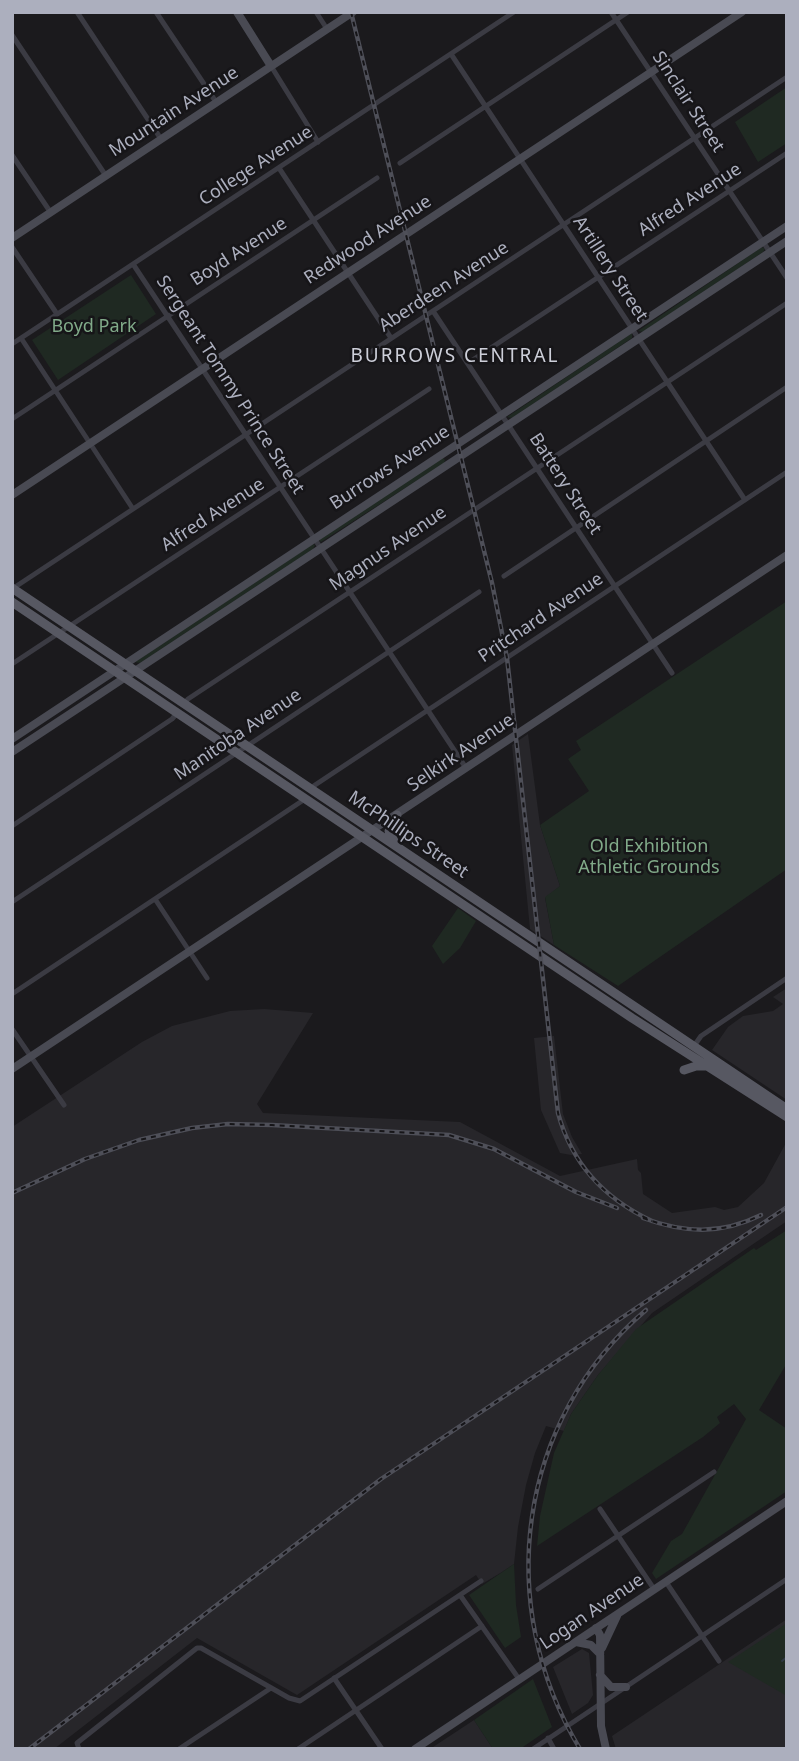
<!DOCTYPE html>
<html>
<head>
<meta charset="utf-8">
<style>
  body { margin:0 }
  #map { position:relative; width:799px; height:1761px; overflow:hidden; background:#1b1a1d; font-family:"Noto Sans",sans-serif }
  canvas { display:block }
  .frame { position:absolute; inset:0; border:14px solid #acafbe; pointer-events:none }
</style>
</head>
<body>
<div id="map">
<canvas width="799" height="1761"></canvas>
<div class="frame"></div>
</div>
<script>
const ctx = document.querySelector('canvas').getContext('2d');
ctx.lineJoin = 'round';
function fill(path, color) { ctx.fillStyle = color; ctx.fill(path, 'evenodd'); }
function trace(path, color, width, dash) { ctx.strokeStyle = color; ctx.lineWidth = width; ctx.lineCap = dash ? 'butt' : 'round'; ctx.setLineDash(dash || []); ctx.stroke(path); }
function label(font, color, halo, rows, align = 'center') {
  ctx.font = font + ' "Noto Sans",sans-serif'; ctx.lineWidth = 5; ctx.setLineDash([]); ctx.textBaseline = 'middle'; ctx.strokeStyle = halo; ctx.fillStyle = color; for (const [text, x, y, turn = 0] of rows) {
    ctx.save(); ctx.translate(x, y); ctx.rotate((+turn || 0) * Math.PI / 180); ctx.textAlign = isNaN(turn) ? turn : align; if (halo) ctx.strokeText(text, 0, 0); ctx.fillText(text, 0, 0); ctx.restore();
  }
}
fill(new Path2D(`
  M528,734L540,825L560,886L545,898L554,945L530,929L512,745Z
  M787,988V1100L712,1050L728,1027L743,1016L773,1011L783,1004L773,997Z
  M264,1009L313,1013L257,1104L263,1113L460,1122L560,1176L637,1159L638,1170L641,1173L643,1194L672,1213L715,1207L724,1210L738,1207L764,1183L787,1141V1221L652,1313L598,1375L571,1414L564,1431L546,1426L535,1453L526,1485L518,1527L514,1564L502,1572L482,1584L476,1575L297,1695L197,1638L54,1749H12V1127L142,1042L172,1026L230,1011Z
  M554,1036L563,1114L572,1137L582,1154L571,1155L560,1153L541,1110L534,1038Z
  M787,1619V1749H616L612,1736Z
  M582,1649L589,1653L593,1695L588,1703L572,1714L553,1667Z
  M474,1720L493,1749H430Z`), '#27262a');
fill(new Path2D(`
  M787,87V143L758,162L735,122Z
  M762,247L765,249L763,252L643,332L638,331Z
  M131,275L156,314L58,380L32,340Z
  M632,333V338L512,418L507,417Z
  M442,457L445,460L444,463L321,542L319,540Z
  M313,544L315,545L313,549L140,663L135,662Z
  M787,601V869L618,986L554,945L545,897L560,886L540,825L589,791L568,759L581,750L576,741Z
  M458,908L476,921L460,948L443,964L432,946Z
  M787,1230V1363L759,1410L787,1429V1491L656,1579L652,1573L671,1541L682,1534L746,1419L734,1404L717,1417L720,1423L703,1437L537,1546L540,1516L554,1453L571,1414L598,1375L636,1329L754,1248L756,1250Z
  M514,1564L516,1605L521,1637L505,1648L469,1595Z
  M787,1623V1696L728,1662Z
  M533,1679L552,1727L520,1749H493L474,1720Z`), '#1f2922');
trace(new Path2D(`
  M782,1661L787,1657`), '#2e3743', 2);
trace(new Path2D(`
  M77,12L161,139
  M156,12L216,102
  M316,12L327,29
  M611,12L787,278
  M12,35L106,176
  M451,54L745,500
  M271,66L318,142
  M12,155L51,213
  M400,163L628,12
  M279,168L391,338
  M12,247L57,314
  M133,264L466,768
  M433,311L672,673
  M21,338L133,509
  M12,344L514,12
  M468,363L787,153
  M12,419L377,178
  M504,576L787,387
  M12,589L787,77
  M12,664L429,389
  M184,704L188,699L787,303
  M311,789L315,785L787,472
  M12,826L172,719L178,712
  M155,899L207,978
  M12,902L479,592
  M12,994L305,799
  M12,1029L64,1105
  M694,1046L701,1036L787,978
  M600,1509L654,1589
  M666,1582L719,1661
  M538,1589L714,1472
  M460,1595L519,1679
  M334,1678L382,1749
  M548,1738L554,1749
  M79,1749L77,1743L197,1648H201L289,1698L300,1701L481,1581
  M179,1749L271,1688
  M298,1749L482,1626
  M533,1749L787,1579`), '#3b3b43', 5);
trace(new Path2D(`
  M237,12L271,66
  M12,238L353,12
  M12,495L742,12
  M12,739L787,226
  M12,752L787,241
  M12,1069L787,555
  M596,1628L600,1635L601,1726L606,1749
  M576,1642L591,1645L600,1654
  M602,1648L617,1616
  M600,1675L611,1687H626
  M415,1749L787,1501`), '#494a53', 8);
trace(new Path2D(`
  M12,588L787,1109
  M12,602L632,1018L787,1117
  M395,843L389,831L397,815
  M684,1070L696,1066H706`), '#575862', 9);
const rail = new Path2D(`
  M351,12L492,583L507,658L558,1113C572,1165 605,1199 652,1221
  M12,1193L85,1159L139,1140L192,1128L228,1124L272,1125L449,1135L494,1149L576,1192L617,1208
  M643,1218C684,1233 721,1235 761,1215
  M29,1749L381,1479L787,1207
  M580,1749C493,1605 517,1420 646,1310`);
trace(rail, '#4e4f58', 4.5);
trace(rail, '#161518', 2, [5]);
label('18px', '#acafbe', '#161518', [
  ["Sinclair Street",688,102,57],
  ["Mountain Avenue",174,112,-33],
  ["College Avenue",256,166,-33],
  ["Alfred Avenue",690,200,-33],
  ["Redwood Avenue",368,240,-33],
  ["Boyd Avenue",239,252,-33],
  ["Artillery Street",610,269,57],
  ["Aberdeen Avenue",444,287,-33],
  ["Sergeant Tommy Prince Street",230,385,57],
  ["Burrows Avenue",390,468,-33],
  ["Battery Street",565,484,57],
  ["Alfred Avenue",213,515,-33],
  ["Magnus Avenue",388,549,-34],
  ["Pritchard Avenue",541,618,-34],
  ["Manitoba Avenue",238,735,-34],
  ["Selkirk Avenue",461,753,-34],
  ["McPhillips Street",408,835,34],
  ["Logan Avenue",592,1612,-34]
]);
label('18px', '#81aa89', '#161518', [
  ["Boyd Park",94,327],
  ["Old Exhibition",649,847],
  ["Athletic Grounds",649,868]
]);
ctx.letterSpacing = '2px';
label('19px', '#cdcfd9', '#161518', [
  ["BURROWS CENTRAL",455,357]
]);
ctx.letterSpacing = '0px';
</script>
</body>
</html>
